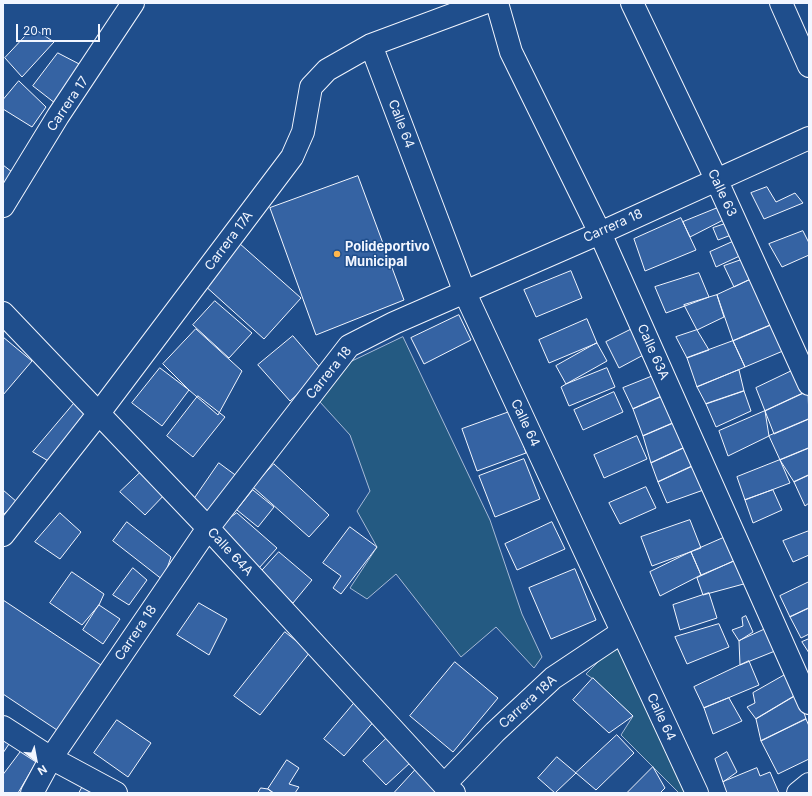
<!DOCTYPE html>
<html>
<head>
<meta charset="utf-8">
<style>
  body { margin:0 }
  #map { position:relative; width:812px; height:796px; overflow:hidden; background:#1f4e8c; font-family:Inter,sans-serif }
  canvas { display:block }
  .frame { position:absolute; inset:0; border:4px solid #f2f6ff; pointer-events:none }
  .north { position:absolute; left:16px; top:740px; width:40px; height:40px; -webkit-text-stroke:3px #1f4e8c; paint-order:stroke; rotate:148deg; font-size:11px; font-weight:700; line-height:16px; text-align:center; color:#f2f6ff }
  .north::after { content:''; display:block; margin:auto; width:14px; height:18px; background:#f2f6ff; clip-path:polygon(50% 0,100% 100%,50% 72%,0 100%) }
  .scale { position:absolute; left:16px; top:24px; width:84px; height:18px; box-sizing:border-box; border:2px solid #f2f6ff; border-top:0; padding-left:5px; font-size:12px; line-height:14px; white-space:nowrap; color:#f2f6ff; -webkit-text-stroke:3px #1f4e8c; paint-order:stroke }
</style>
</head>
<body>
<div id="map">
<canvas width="812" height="796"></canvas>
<div class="frame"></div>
<div class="north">N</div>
<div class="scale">20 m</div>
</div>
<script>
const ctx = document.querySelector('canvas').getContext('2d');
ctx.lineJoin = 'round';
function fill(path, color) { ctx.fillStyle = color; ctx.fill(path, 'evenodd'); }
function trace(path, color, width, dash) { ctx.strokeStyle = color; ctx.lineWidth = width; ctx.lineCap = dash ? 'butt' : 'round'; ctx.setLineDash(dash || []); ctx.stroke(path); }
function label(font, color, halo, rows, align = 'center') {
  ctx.font = font + ' Inter,sans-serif'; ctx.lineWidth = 3; ctx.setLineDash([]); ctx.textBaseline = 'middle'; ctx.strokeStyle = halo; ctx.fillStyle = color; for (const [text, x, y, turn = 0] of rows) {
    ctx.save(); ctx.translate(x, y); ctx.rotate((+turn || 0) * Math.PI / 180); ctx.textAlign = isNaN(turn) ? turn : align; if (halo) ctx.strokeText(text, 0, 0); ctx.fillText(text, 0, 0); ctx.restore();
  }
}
const green = new Path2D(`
  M403,337L490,520L522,614L542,657L534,668L496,627L461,657L396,574L367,599L350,588L377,547L357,511L370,491L350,435L320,402L335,373L350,362Z
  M622,648L691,793H679L621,735L633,716L593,679L586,674L607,653Z`);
fill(green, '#245a82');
trace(green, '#a8bbd7', 1);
const building = new Path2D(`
  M33,28L54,42L22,77L5,58Z
  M58,53L85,67L60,107L33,86Z
  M19,81L46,107L32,127L3,109V100Z
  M3,165L12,172L3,186Z
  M358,176L404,300L316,335L270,208Z
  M767,187L776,202L795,193L803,203L764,219L751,193Z
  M725,205L731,216L690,237L683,222Z
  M681,218L696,250L645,271L634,239Z
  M734,221L739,232L718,240L713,228Z
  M803,231L809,243V255L782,267L769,244Z
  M739,239L746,253L716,267L710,252Z
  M239,243L301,298L264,339L203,284Z
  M744,259L753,278L734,287L724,266Z
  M571,271L582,298L536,317L524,290Z
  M699,273L709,297L666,313L655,287Z
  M758,276L778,322L733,341L717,295Z
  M717,295L724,317L697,330L684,305Z
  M215,301L252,333L229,358L193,325Z
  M459,315L471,340L424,364L411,338Z
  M587,319L597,343L549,363L539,340Z
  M778,322L790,348L745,367L733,341Z
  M636,327L649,352L619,368L606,342Z
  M196,329L242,371L218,415L189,390L163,364Z
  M697,330L709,350L687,358L676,337Z
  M293,336L323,371L290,401L258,365Z
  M3,337L32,361L3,395Z
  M733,341L745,367L697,387L687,358Z
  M597,343L607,361L566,384L556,366Z
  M160,368L189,390L162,426L132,403Z
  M607,368L615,387L569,406L561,387L566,384Z
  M798,368L808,391L765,411L756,388Z
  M739,370L744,391L706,404L697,387Z
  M658,374L667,394L633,409L623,388Z
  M744,391L751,411L716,427L706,404Z
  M808,391L809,419L774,434L765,411Z
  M614,392L623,412L583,430L574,410Z
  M667,394L678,421L643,436L633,409Z
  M198,396L225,417L193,457L167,436Z
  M77,400L90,414L50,462L33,452Z
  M512,411L526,453L477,471L462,429Z
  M765,411L769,436L728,456L719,431Z
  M809,419V448L780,460L769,436Z
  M678,421L690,445L651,463L643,436Z
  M637,436L647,459L604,478L594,455Z
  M690,445L697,464L658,482L651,463Z
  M809,448V475L794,482L780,460Z
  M524,459L540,499L495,517L479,476Z
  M780,460L790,483L745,500L737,477Z
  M219,463L238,477L208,518L190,505Z
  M274,464L329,515L309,537L253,487Z
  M697,464L709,488L667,503L658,482Z
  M143,470L167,492L145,515L120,492Z
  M809,475V503L805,506L794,482Z
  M646,487L656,508L620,524L609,503Z
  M3,490L17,502L3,515Z
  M253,490L274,507L258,527L237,510Z
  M773,490L782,510L753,523L745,500Z
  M60,513L81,532L60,559L35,542Z
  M237,513L277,548L259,568L215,529Z
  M690,520L701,548L652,566L641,537Z
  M127,522L171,557L163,580L113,541Z
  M552,522L565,549L517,570L505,544Z
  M350,527L377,547L341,594L333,588L341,576L323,563Z
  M809,531V555L793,562L783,541Z
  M730,535L741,558L701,575L691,552Z
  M279,552L312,580L293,603L259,574Z
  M691,552L701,575L660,596L650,572Z
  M741,558L751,582L703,595L697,578Z
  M133,568L147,580L129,605L113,595Z
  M575,569L596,620L551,639L529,588Z
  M72,572L104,594L99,605L82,625L50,603Z
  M809,582V608L790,617L780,596Z
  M709,593L717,618L680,630L673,605Z
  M3,600L104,667L60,732L3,694Z
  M199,603L227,619L209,655L177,635Z
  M99,605L120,619L103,644L83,630Z
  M809,608V634L801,638L790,617Z
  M746,616L753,632L739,641L732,630L743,626L742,618Z
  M719,624L729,647L687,664L675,637Z
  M772,626L780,649L740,665L739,641Z
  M285,632L310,652L260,715L234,696Z
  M809,639V653L802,642Z
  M749,661L759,685L704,708L694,687Z
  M455,662L498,698L453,752L410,716Z
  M790,672L798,694L756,719L747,707L755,703L753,693Z
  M593,678L633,716L609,733L573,700Z
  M798,694L806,719L761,741L756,719Z
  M729,698L742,721L713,734L704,708Z
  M356,701L376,719L344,756L324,739Z
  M806,719L809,726V759L778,774L761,741Z
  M117,720L151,743L128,777L94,753Z
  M617,735L634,753L596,790L576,773Z
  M388,737L411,762L386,785L363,761Z
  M3,740L9,744L3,753Z
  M25,746L38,759L18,793H3V775Z
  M727,752L737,772L723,782L715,759Z
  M557,757L576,773L555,793L538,778Z
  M287,760L299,768L289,784L299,787L295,793H274L268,789Z
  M418,767L445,793H394Z
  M653,767L665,788L660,793H627Z
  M757,768L760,776L770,772L779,793H727L723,782Z
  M83,786L96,793H79Z
  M261,788L268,789L273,793H258Z`);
fill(building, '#3563a3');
trace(building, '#f2f6ff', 1);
const minor = new Path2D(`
  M497,3L511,52L600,233L809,703
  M632,3L716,179L809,384
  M781,3L809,66
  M371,45L465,293L697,793
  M3,206L58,116L133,3
  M3,313L208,528L444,785L454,793
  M3,535L99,413L292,157L303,132L311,87L327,70L371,45L484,3
  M3,727L51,758L116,793
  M444,785L495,732L553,678L622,632
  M32,793L51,758L208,528L349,346L394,323L600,233L809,138
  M798,793L809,784`);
trace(minor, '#f2f6ff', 24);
trace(minor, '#1f4e8c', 22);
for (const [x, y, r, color] of [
  [337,254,4,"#ffb74d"]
]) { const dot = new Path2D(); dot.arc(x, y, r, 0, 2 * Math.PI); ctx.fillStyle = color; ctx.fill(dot); trace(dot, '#1f4e8c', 1.5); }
label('13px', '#f2f6ff', '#1f4e8c', [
  ["Carrera 17",68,104,-56],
  ["Calle 64",401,124,69],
  ["Calle 63",722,193,65],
  ["Carrera 18",613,226,-24],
  ["Carrera 17A",229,241,-53],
  ["Calle 63A",653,352,66],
  ["Carrera 18",329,373,-51],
  ["Calle 64",525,423,65],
  ["Calle 64A",230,552,47],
  ["Carrera 18",136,633,-56],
  ["Carrera 18A",528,702,-42],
  ["Calle 64",661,717,65]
]);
label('bold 13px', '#f2f6ff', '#1f4e8c', [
  ["Polideportivo",345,247],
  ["Municipal",345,262]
], 'left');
</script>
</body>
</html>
